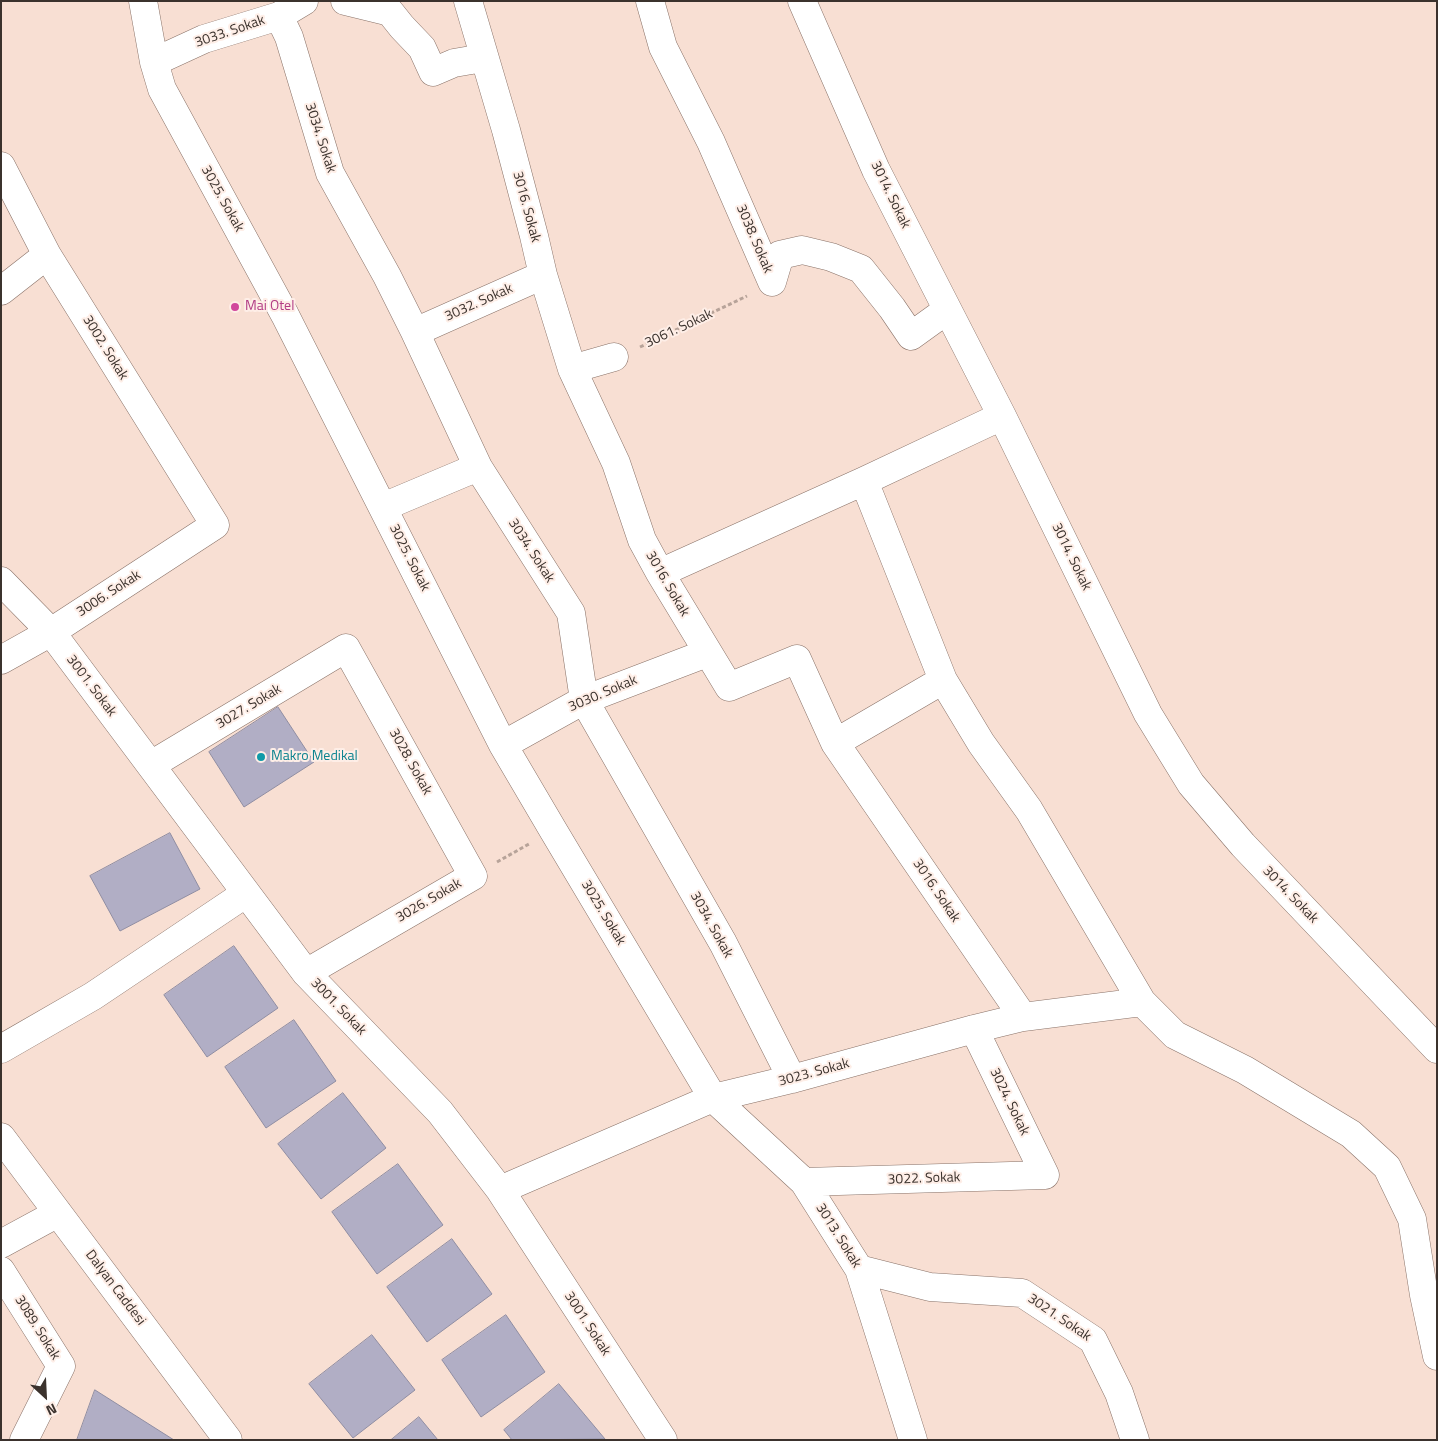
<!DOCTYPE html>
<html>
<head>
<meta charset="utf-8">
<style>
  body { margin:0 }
  #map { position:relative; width:1438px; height:1441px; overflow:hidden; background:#f8dfd3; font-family:"Titillium Web",sans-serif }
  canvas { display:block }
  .frame { position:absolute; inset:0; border:2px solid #3b322d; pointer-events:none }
  .north { position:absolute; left:20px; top:1371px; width:50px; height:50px; -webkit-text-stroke:4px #feeee7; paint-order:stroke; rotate:155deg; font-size:14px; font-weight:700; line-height:20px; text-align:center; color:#3b322d }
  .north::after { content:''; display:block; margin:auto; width:18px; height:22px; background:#3b322d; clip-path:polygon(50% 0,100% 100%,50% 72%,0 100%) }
</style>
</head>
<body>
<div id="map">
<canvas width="1438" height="1441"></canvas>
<div class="frame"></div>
<div class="north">N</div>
</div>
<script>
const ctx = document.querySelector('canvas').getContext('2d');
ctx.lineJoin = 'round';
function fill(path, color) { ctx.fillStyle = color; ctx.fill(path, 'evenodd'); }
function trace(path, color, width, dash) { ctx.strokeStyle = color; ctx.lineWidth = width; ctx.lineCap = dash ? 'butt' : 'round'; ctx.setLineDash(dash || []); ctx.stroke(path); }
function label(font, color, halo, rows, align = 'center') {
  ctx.font = font + ' "Titillium Web",sans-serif'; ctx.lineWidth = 4; ctx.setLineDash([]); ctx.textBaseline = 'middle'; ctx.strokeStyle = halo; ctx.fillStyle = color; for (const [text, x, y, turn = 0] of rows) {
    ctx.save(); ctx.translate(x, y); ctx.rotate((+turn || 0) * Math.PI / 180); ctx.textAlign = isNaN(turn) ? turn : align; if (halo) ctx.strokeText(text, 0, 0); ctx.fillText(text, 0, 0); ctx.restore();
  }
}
const building = new Path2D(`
  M278,707L314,762L244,807L209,752Z
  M170,833L200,889L120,931L90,876Z
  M234,946L278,1008L207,1057L164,995Z
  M294,1020L336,1081L266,1128L225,1067Z
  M343,1093L386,1148L321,1199L278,1144Z
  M398,1164L443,1225L377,1274L332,1212Z
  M452,1239L492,1294L427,1342L387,1287Z
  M506,1315L545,1372L481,1417L442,1360Z
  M372,1335L415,1390L353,1438L309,1384Z
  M559,1384L605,1439L512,1440L504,1430Z
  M95,1390L174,1440H77Z
  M419,1417L438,1440H391Z`);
fill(building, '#b1aec5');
trace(building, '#8f8da2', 1);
const minor = new Path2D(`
  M143,1L154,62L162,89L285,315L503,745L553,830L713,1098L804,1182L859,1269L913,1440
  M345,1L390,12L402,27L422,48L433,72L454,63L483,58
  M468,1L506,130L534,236L543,275L572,369L616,463L642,540L660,573L729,687L797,659L835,743L1023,1017
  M650,1L663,47L711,142L772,282L780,255L802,250L831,257L861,269L892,308L911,336L947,310
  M802,1L876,170L1002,416L1148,714L1191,784L1243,845L1437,1049
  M279,16L289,37L330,173L387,276L415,332L478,467L571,613L584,700L723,943L792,1079
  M154,62L204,39L279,16L304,1
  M1,166L47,255L215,525L51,632L1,660
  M1,291L47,255
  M415,332L543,275
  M572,369L614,357
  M864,481L943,680L981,743L1029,810L1142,1002L1175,1035L1245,1070L1351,1134L1387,1167L1412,1219L1424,1295L1437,1356
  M383,507L478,467
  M660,573L864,481L1002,416
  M1,581L51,632L306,973L440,1112L500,1190L663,1440
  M835,743L943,680
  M503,745L584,700L707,653
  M151,765L346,648L473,876L306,973
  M1,1049L93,996L245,894
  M1,1137L228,1440
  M804,1182L1045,1175L974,1029
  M500,1190L713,1098L792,1079L974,1029L1023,1017L1142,1002
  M1,1244L58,1213
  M859,1269L930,1287L1022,1293L1093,1340L1119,1393L1135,1440
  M1,1271L61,1366L24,1440`);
trace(minor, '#897268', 29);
trace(new Path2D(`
  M640,347L747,296
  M497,862L529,844`), '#b7a399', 3, [4, 2.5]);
trace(minor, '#fff', 28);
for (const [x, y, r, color] of [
  [235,307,5,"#d1479c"],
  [261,757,5,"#0f9aa8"]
]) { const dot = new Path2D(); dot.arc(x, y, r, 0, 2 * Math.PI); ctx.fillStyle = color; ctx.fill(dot); trace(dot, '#feeee7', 2); }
label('14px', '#3b322d', '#feeee7', [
  ["3033. Sokak",230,32,-19],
  ["3034. Sokak",320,138,72],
  ["3014. Sokak",890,195,64],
  ["3025. Sokak",222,199,61],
  ["3016. Sokak",526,207,75],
  ["3038. Sokak",754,239,67],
  ["3032. Sokak",479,303,-24],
  ["3061. Sokak",679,329,-25],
  ["3002. Sokak",105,348,58],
  ["3034. Sokak",531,551,57],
  ["3014. Sokak",1071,557,64],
  ["3025. Sokak",409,558,63],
  ["3016. Sokak",667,584,60],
  ["3006. Sokak",109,594,-33],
  ["3001. Sokak",91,686,53],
  ["3030. Sokak",603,694,-23],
  ["3027. Sokak",249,707,-31],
  ["3028. Sokak",410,762,61],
  ["3016. Sokak",936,891,56],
  ["3014. Sokak",1290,895,46],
  ["3026. Sokak",429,901,-30],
  ["3025. Sokak",603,913,59],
  ["3034. Sokak",711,925,61],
  ["3001. Sokak",338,1007,46],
  ["3023. Sokak",814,1073,-15],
  ["3024. Sokak",1009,1102,64],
  ["3022. Sokak",924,1179,-2],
  ["3013. Sokak",838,1236,58],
  ["Dalyan Caddesi",115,1288,53],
  ["3021. Sokak",1059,1318,34],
  ["3001. Sokak",587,1324,57],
  ["3089. Sokak",37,1328,58]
]);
label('14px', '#b23c85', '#feeee7', [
  ["Mai Otel",245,307]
], 'left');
label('14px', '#0d838f', '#feeee7', [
  ["Makro Medikal",271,757]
], 'left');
</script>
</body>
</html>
